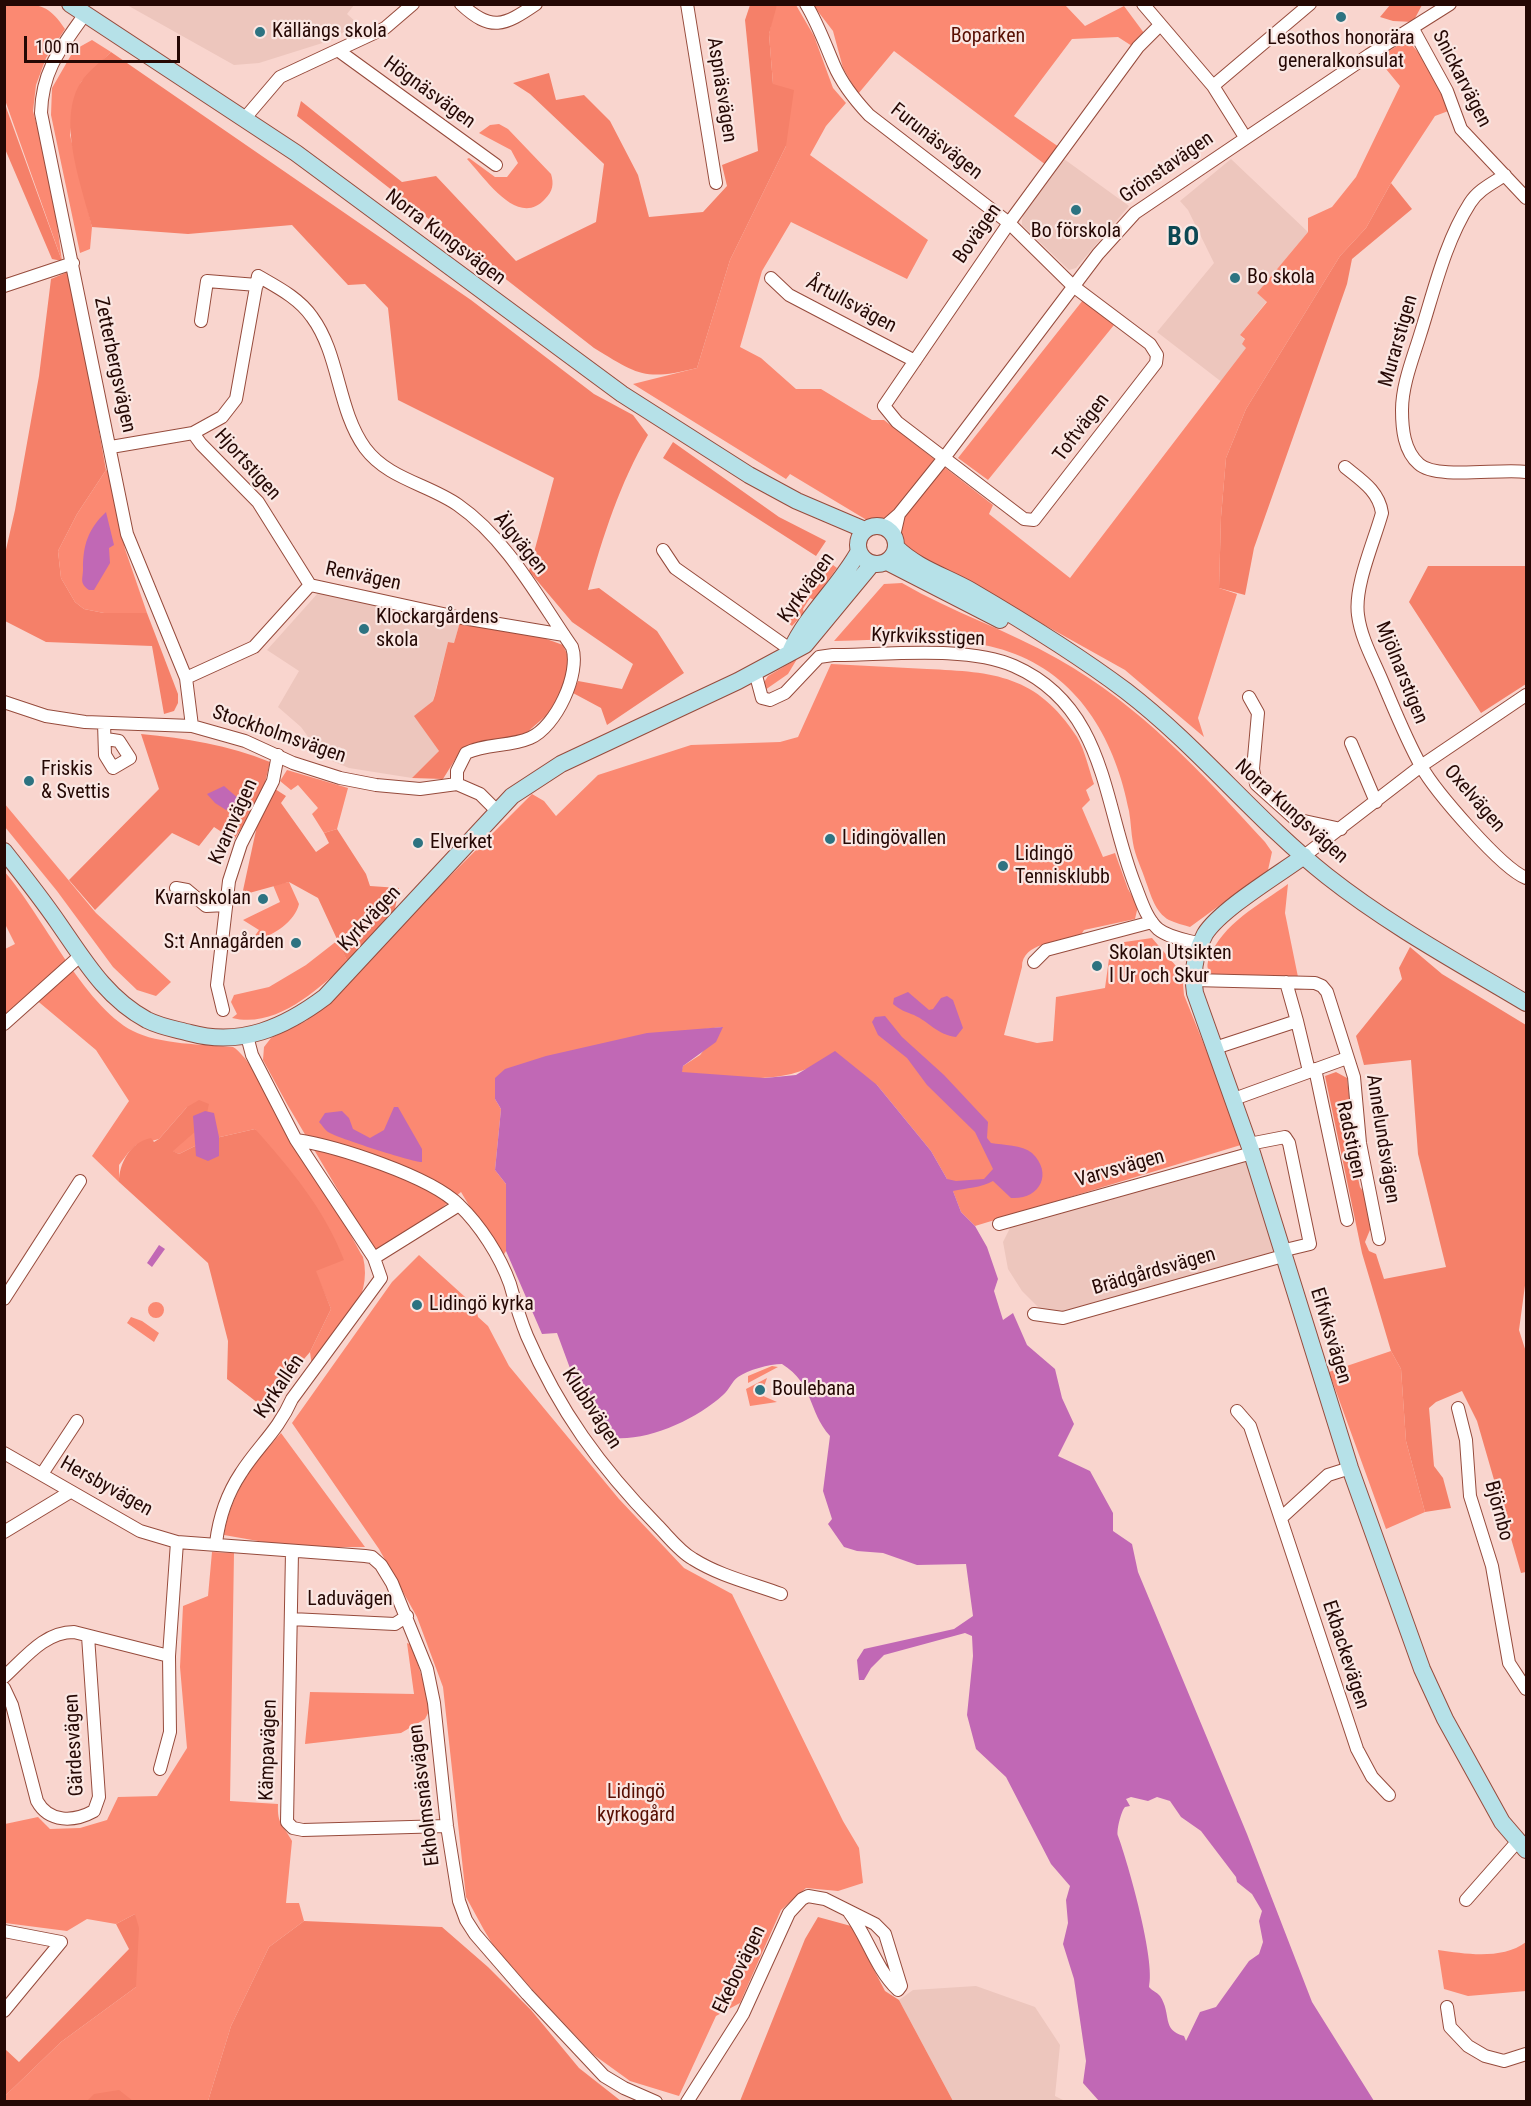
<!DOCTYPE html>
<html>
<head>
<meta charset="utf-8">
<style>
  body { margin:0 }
  #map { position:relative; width:1531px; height:2106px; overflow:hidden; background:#f9d5ce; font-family:"Roboto Condensed",sans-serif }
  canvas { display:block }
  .frame { position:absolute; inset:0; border:6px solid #250804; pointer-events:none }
  .scale { position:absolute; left:24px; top:36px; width:156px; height:27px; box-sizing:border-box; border:3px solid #250804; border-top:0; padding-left:8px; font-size:18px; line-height:21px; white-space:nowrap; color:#250804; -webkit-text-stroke:4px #fae7e3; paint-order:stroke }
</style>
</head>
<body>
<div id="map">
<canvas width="1531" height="2106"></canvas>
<div class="frame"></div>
<div class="scale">100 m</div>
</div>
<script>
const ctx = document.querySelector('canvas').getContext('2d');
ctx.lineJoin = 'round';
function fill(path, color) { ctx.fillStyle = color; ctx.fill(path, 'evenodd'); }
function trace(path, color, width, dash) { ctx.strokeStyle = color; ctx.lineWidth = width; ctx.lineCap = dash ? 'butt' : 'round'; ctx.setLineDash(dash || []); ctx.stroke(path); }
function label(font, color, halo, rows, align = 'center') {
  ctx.font = font + ' "Roboto Condensed",sans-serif'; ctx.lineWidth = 4.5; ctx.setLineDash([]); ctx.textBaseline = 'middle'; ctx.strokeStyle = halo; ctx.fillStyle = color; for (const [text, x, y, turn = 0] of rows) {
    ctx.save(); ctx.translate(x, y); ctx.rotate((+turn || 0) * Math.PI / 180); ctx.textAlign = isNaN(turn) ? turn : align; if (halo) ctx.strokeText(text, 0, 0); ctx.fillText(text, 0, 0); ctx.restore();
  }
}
fill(new Path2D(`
  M127,5H354L347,14L357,23L332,40L259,63L234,65Z
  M1064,159L1129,206L1076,268L1069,270L1022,225V221L1023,215Z
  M1231,159L1308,232L1257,293L1267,301L1240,335L1245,340L1247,347L1223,383L1157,332L1214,263L1188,210L1180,201Z
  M318,593L460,622L454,643L448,642L433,701L415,716L439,751L412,778L349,768L315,754L314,745L301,727L278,707L299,671L267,650Z
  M1245,1149L1274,1253L1052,1314L1041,1310L1022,1291L1008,1269L1003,1242L1016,1216Z
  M976,1986L1035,2007L1060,2045L1055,2096L1065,2101H953L899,2000L913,1990Z`), '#edc6bd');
fill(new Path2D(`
  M4,5C36,5 46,0 65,29L46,58L36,85L33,111L51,179L62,261L5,100Z
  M777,5H796L814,36L833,88L846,103L826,126L810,155L928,240L907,279L791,222L762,271L740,347L761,358L796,389H821L872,420H884L993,505L989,514L1070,578L1246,348L1242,344L1245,339L1240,335L1267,302L1257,293L1308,232V218L1332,207L1356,177L1400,86L1377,58L1404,42H1409L1419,53L1451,110L1435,116L1391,183L1366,228L1340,256L1246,409L1226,458L1221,517L1219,588L1237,594L1198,718L1204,737L1125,670L912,551L901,541L899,533L878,522H870L790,474L786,479L633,384L697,368L730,260L786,146L773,84L769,34L774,10Z
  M813,5H1065L1085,26L1124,6L1144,33L1132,46L1118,37L1072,39L1014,116L1059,147L1046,165L894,51L858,94L843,68L833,31Z
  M92,40L111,52L81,82L74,106L70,135L92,227L90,249L80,253L51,115L52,88L74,50Z
  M499,124L508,129L551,174C554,184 553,191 545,199C518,229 485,178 467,159L469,158L495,177H507L518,163L511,150L479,133L490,125Z
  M1083,300L1114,325L988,480L958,458Z
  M106,470L109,472L125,549L147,613H104L84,609L75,602L61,578L58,551L77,514Z
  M833,565L837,568L814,600L810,598L803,609L804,613L792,626L787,622Z
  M902,583C952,612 1007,630 1058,659C1141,706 1201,772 1265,842L1272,852L1268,870L1190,927C1184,925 1175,923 1169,920C1155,912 1151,895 1146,882C1142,869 1135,856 1133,843C1131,833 1131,822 1129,811C1116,743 1082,680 1015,654C959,632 893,640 834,641L884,584Z
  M797,659L788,674L765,690L763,684L768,676Z
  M831,664C863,666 895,667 927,669C994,672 1037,675 1077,737C1085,750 1089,770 1094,784L1086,790L1090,800L1082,808L1103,857L1115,853L1128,889L1138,906L1135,919L1084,930L1079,938C1059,942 1022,942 1022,967L1004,1035L1037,1043L1053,1041L1056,997L1105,988L1111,944L1152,938L1182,973L1184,995L1244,1144L975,1226L961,1212L951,1186L931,1151L877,1085L813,1066C773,1086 725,1076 681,1073L683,1066L700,1055L722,1027L688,1031L495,1099L501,1109L495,1170L506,1184V1251L501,1259L461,1192L433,1215L374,1251L287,1104L263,1060L264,1047L271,1038L306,1021L337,994L392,934L532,794L544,801L556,816L598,775L691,745L780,742L798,737Z
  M287,770L348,788L337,829L324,833L312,814L318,808L298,785L291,790L280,781Z
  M4,803L96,913L171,982L156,996L137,990L113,967L57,891L5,827Z
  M4,871C42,914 83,1005 133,1031C157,1044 206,1045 233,1047C257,1059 344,1223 363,1257C374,1301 337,1334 312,1367L310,1352L331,1309L255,1129L207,1140L179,1154L172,1151L187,1107L159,1139L136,1145L128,1153L119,1165V1182L92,1156L129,1101L96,1050L34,998L5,1022V949L15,944L5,924Z
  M289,882L299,904C295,921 274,936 257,939L254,937L259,930L243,920L280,902L273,885Z
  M1288,884L1285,913L1298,977L1212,974C1206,969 1207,965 1209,958C1223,923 1259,905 1288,884Z
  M338,940L348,963C317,989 277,1029 232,1018L237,1014L231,1002L234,995L269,987L306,965Z
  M419,1255L476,1307L478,1317L488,1326L509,1366L619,1499L684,1568L732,1594L843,1821L859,1848L863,1883L838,1891L806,1888L781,1910L740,2003L716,2016L679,2096L630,2081L594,2055L538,1996L493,1945L484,1930L466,1897L443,1687L417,1617L379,1549L292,1423L392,1282Z
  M148 1310a8 8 0 1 1 16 0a8 8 0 1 1-16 0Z
  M131,1317L142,1321L159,1333L154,1342L127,1323Z
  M1391,1351L1401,1369L1406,1441L1425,1512L1386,1529L1329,1372Z
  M772,1366L778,1367L748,1383V1376Z
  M767,1378L761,1395L777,1402L750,1406L746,1389Z
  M281,1433L365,1547H292L224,1535C231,1493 253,1464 281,1433Z
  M212,1552L234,1553L230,1801L278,1804C277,1825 283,1824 292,1841L286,1903H299L304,1921L269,1947L231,2026L208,2101H5V2096L61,2042L136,1987L135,1914L116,1924L87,1919L67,1931L5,1923V1824L38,1817L50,1829L80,1828L107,1820L118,1797L157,1796L187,1748L180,1667L183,1606L208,1596Z
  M407,1643L412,1645L431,1707L425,1719L401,1733L305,1744L310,1692L414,1694Z
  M1526,1942V1991L1468,1996L1444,1989L1438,1950C1466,1954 1502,1960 1526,1942Z`), '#fb8972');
fill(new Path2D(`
  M750,5H777L769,34L773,84L794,90L786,146L730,260L697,368C645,381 638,375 594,348L297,116L301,101L402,182L436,176L516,261L596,222L604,164L530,94L513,83L549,73L556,100L584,95L610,121L638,175L649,217L703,212L727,186L722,165L758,151L745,20Z
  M1390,5H1422L1413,22L1393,21L1380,17Z
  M111,52L471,300L594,394L633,415L648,435C620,483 603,536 588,590L599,588L657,631L684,673L607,725L601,708L573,693L578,681L622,689L633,664L572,622L529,571L554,478L398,400L388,308L365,284L348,285L292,225L188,234L92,227C82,186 56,121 81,82C88,71 102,61 111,52Z
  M4,100L7,110L62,261L52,259L5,149Z
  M1391,183L1412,209L1352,259L1347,284L1254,548L1245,595L1219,588L1221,517L1226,458L1246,409L1340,256L1366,228Z
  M70,271L106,470L77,514L58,551L61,578L75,602L84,609L104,613H147L178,694V703L174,711L164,714L152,646L46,642L5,621V554L15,510L39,376L51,279Z
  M673,442L779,517L826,541L816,556L663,458Z
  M1428,566H1526V684L1481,713L1409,602Z
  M460,622L541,637L563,645L570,661L566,681L549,713L524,735L465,750L456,758L443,779L412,778L439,751L414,716L433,701L435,695L448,642L454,643Z
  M141,734C186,738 228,745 270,762L262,795L234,840L214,827L199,846L172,833L95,910L69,880L159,789Z
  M275,789L286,796L281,803L316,852L329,843L324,833L337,829L366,874L370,886L399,888L394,914L348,963L318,898L289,882L242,895L258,821Z
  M1410,947L1442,974L1526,1025V1278L1519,1330L1526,1352V1572L1521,1573L1477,1421L1462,1391L1436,1402L1429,1408L1434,1466L1443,1478L1451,1508L1425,1512L1406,1441L1401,1369L1391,1351L1362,1253L1325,1076L1336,1072L1347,1078L1354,1140L1352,1151L1360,1187L1367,1197L1372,1225L1365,1242L1369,1251L1376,1254L1384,1279L1446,1267L1418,1154L1411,1060L1364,1065L1356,1036L1402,979L1399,968Z
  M199,1100L209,1104L205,1123L173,1151L179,1154L207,1140L255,1129C290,1168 325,1210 344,1260L316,1271L331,1309L310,1352L263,1407L227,1379L228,1341L208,1263L119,1182C119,1164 130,1142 151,1138L154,1142L159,1139L187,1107Z
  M135,1914L139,1928L136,1987L61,2042L5,2096V2049L19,2062L129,1949L116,1924Z
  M818,1917L851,1926L885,1991L899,2000L953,2101H740L805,1939Z
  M304,1921L442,1927L488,1967L531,2010L579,2068L621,2101H208L231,2026L269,1947Z
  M119,2090L133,2101H87L94,2094Z`), '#f58069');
fill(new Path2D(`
  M106,512L114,545L109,548L110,563L94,590H89C79,583 83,579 83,569C83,545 88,529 106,512Z
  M224,786L239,799L226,810L215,803L207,794Z
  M908,992L929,1010L933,1009L941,998L947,996L953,1000L963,1028L956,1037C938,1035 929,1022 914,1015C906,1012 900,1010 893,1004L894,998Z
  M885,1016L902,1037L944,1075L988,1122L987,1138L991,1143C1003,1145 1022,1145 1032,1153C1054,1174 1039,1200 1011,1198L993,1181C981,1188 966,1188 953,1191L961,1212L975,1226L987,1247L998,1279L994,1291L1003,1320L1013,1313L1027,1345L1055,1369L1062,1398L1074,1424L1058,1456L1090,1471L1113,1513V1531L1132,1544L1138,1572L1247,1834L1312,2002L1374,2101H1099L1083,2083L1086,2061L1074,1979L1063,1944L1068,1923L1066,1900L1070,1886L1051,1864L1006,1777L976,1749L967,1715L973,1656L972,1636L965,1633L884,1655L871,1668L864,1680H859L857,1660L864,1649L954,1629L973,1616L966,1564L917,1565L883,1553L857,1551L844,1547L828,1524L832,1519L823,1491L830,1436C807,1410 815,1385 782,1364C769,1364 748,1370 738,1377C732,1381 729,1390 723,1395C697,1419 649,1441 614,1438L585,1409L557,1333L542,1334L506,1251V1184L495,1170L501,1109L495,1099V1078L505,1069L546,1056L647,1033L723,1027L716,1042L683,1066L682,1072L765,1078L796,1075L835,1051L877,1085L931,1151L947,1179L956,1181L984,1179L993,1169L975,1132L927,1085L907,1058L878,1035L872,1022L875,1017ZM1131,1797L1148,1801L1157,1797L1170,1801L1181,1817L1201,1831L1236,1877L1237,1882L1252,1894L1262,1911L1259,1921L1263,1942L1259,1954L1249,1961L1216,2007L1200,2012L1186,2041L1184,2036C1161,2030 1172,2014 1160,1996C1157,1992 1152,1991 1149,1987C1156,1961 1128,1863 1118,1836C1116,1832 1121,1811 1125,1807L1130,1806L1126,1799Z
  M394,1107H398L422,1149V1162C416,1163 337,1138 328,1132C325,1130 322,1125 319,1122L325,1113L342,1111L349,1118L353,1129L370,1138L384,1130Z
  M205,1111L214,1113L219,1137V1156L208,1161L196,1156L193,1116Z
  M159,1245L165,1249L152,1267L147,1263Z`), '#c168b5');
const street = new Path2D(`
  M461,4C491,32 504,26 536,4
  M687,4L716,183
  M806,4C818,24 825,44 834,65C842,84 855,100 869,115L1009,223L1073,286L1150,344L1157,355L1156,363L1034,520L1024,519L897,422L884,406L1009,223L1138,47L1160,25
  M1143,4L1213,86L1245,137
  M85,14C61,48 42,70 41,113L127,534L186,678L192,726
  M1413,29L1447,91L1461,129L1526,198
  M339,51L496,165
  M1213,86L1310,4
  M245,118L280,77L385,28L413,4
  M1505,175C1493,183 1478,190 1470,203C1445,242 1434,291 1420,335C1413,358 1402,385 1402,410C1402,429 1404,451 1419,464C1436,480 1502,468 1526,472
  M771,278L789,295L915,361
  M4,286L73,263
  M201,321L207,281L257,285
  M193,433L201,444L258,502L310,585
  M111,447L193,433L222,417L236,399L258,276C277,287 299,298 312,317C340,355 337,409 365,448C388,479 428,484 458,505C507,539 538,598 572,647C581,673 556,727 530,738C509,747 486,743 466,753L457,771V784
  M1345,467C1361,480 1379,491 1382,513C1374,542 1354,586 1358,615C1361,639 1374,661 1383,683C1395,711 1406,739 1421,766C1435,791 1501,868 1526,878
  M884,527L899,514L944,458L1098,254L1135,213L1369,55L1450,4
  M894,536L899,514
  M663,550L675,568L791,650
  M755,672L762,698L770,700L785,693L819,657L833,655C885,655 967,645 1014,666C1107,707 1103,805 1135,885C1141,900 1146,918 1158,929C1169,938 1187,940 1201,944
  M186,678L254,647L310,585L457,617L564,635
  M1249,697L1258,713L1253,769L1256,784L1295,819L1341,829
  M4,702L46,716L85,722L192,726L245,741L293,763L340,778L376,785L420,789L457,784L480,794L497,811
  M104,723L105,755L113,768L130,758L119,741L106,739
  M1351,743L1376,802
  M1304,856L1421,766L1526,695
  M176,888L187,890L206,906L226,905
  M1034,962L1046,950L1152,922
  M1193,980L1315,983L1322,986L1327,992L1354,1077L1360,1143L1379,1239
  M1286,982L1297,1021
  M223,1010L217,985L229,881L241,844L273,781L278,755
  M4,1024L80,956
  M1215,1048L1297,1021L1309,1071
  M1315,1069L1347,1220
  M1234,1099L1347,1058
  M296,1140C336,1146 430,1176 459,1205C480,1225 500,1256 510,1284C515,1302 520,1319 527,1336C559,1410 600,1467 657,1525C668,1536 679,1551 693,1559C720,1576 751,1583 781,1594
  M1249,1144L1285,1137L1289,1143L1310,1244L1281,1251
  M999,1224L1252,1153
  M374,1258L459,1205
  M4,1299L80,1181
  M1034,1314L1063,1318L1283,1256
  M1458,1408L1466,1440L1470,1496L1492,1566L1509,1663L1526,1689
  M1237,1411L1250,1426L1357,1749L1372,1777L1389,1795
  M4,1453L140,1531L177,1542L365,1556L372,1557L381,1565L392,1583L427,1669L434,1703L447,1826L459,1901L466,1920L475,1934L527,1994L604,2076L624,2088L656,2102
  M42,1474L77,1421
  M1281,1518L1328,1475L1350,1468
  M4,1532L70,1492
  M216,1543C219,1518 227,1494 241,1473C258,1446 278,1431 292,1399L381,1278L374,1258L296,1140L252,1055L247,1036
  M292,1552L287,1822L293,1828L303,1830L447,1826
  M291,1619L395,1624L407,1616
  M4,1677C25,1658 44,1632 74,1632L169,1656L177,1542
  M4,1688L12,1705L37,1801C49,1823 74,1822 94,1811L99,1797L88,1636
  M160,1769L170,1732L169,1656
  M1466,1900L1517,1842
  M4,1931L61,1942L4,2011
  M1447,2007L1450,2027L1468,2046L1485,2056L1504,2061L1526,2054
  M687,2102L743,2014L789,1913L802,1899L808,1896L825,1899L875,1924L885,1934L901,1986L898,1990C875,1968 868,1937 849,1912`);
const secondary = new Path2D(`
  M70,4L296,153L622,394L749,475L797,501L865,530
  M858 545a19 19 0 1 1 38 0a19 19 0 1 1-38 0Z
  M896,547C917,568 945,576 970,590C1023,621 1077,654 1126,691C1199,747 1256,820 1327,876C1389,925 1459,963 1526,1003
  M887,562L1000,620
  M791,650C807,614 840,586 859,551
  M4,851C23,875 42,899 59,924C84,960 106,998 147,1020C161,1027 175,1029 190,1033C241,1047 285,1027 325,997L512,796L561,764L738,681L805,645L872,564
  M1304,856C1278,875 1221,909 1205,934C1195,952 1192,973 1195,993L1252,1153L1350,1468L1422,1669L1445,1719L1502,1822L1526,1850`);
trace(street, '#964b3c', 14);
trace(secondary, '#964b3c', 18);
trace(street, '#fff', 12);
trace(secondary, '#b6e1e8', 16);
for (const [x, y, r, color] of [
  [1341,17,6,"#2d7381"],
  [260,32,6,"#2d7381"],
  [1076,210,6,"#2d7381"],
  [1235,278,6,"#2d7381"],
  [364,629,6,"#2d7381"],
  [29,781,6,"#2d7381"],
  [830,839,6,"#2d7381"],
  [418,843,6,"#2d7381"],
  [1003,866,6,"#2d7381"],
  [263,899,6,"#2d7381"],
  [296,943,6,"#2d7381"],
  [1097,966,6,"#2d7381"],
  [417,1305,6,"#2d7381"],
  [760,1390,6,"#2d7381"]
]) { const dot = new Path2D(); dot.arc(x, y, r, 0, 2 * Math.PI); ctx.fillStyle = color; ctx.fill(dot); trace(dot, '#fae7e3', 2); }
label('20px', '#250804', '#fae7e3', [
  ["Källängs skola",272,32],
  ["Lesothos honorära",1341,39,"center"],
  ["generalkonsulat",1341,62,"center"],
  ["Bo förskola",1076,232,"center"],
  ["Bo skola",1247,278],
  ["Klockargårdens",376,618],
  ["skola",376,641],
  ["Friskis",41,770],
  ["& Svettis",41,793],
  ["Lidingövallen",842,839],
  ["Elverket",430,843],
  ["Lidingö",1015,855],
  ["Tennisklubb",1015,878],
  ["Kvarnskolan",251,899,"right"],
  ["S:t Annagården",284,943,"right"],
  ["Skolan Utsikten",1109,954],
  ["I Ur och Skur",1109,977],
  ["Lidingö kyrka",429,1305],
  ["Boulebana",772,1390]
], 'left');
label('20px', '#580f03', '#fae7e3', [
  ["Boparken",988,37],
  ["Lidingö",636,1793],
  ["kyrkogård",636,1816]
]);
label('20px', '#250804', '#fae7e3', [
  ["Snickarvägen",1461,79,63],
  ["Aspnäsvägen",721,90,81],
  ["Högnäsvägen",429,93,36],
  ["Furunäsvägen",936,142,38],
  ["Grönstavägen",1167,168,-35],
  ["Bovägen",978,234,-55],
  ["Norra Kungsvägen",445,238,37],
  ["Årtullsvägen",851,305,28],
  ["Murarstigen",1399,341,-74],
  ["Zetterbergsvägen",114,365,78],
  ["Toftvägen",1082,428,-53],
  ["Hjortstigen",247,465,48],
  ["Älgvägen",520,544,51],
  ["Renvägen",363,577,12],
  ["Kyrkvägen",807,588,-54],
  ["Kyrkviksstigen",928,638,2],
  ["Mjölnarstigen",1401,673,68],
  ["Stockholmsvägen",279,735,19],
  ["Oxelvägen",1474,799,49],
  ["Norra Kungsvägen",1291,812,42],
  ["Kvarnvägen",234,822,-66],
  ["Kyrkvägen",370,919,-47],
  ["Annelundsvägen",1382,1139,81],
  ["Radstigen",1350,1140,78],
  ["Varvsvägen",1120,1169,-16],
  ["Brädgårdsvägen",1154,1272,-16],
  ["Elfviksvägen",1330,1336,73],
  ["Kyrkallén",280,1387,-56],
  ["Klubbvägen",591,1409,57],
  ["Hersbyvägen",106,1487,29],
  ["Björnbo",1498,1511,75],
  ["Laduvägen",350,1600],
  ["Ekbackevägen",1345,1655,72],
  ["Gärdesvägen",75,1745,-93],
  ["Kämpavägen",269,1750,-88],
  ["Ekholmsnäsvägen",425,1795,-97],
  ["Ekebovägen",740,1970,-64]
]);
ctx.letterSpacing = '1.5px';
label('bold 26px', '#0b4853', '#fae7e3', [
  ["BO",1184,238]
]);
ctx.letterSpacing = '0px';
</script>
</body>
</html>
